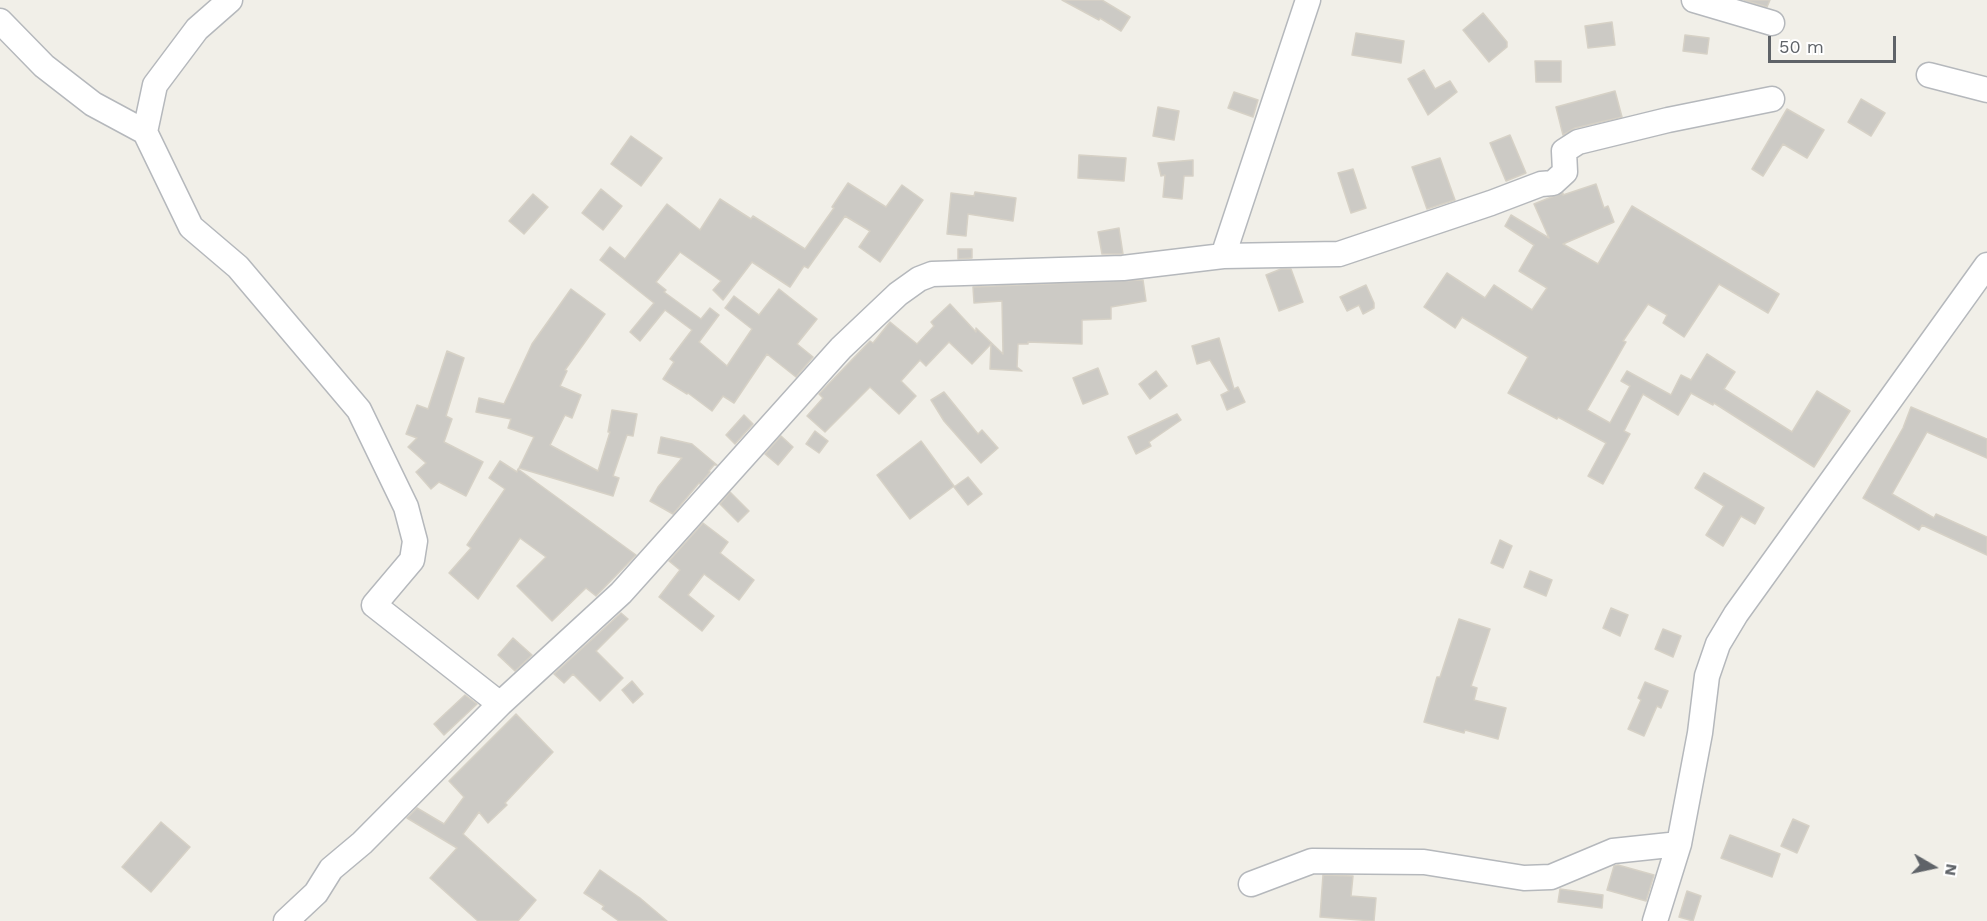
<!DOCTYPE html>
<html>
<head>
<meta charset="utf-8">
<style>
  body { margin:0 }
  #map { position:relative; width:1987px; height:921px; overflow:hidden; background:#f1efe8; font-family:"Work Sans",sans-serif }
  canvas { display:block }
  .north { position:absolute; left:1903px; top:837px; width:60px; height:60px; -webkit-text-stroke:4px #fff; paint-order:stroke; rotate:99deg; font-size:16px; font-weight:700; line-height:24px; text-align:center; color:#5f6368 }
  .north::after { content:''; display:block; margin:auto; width:21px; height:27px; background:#5f6368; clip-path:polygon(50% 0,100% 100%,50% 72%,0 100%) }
  .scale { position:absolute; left:1768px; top:36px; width:128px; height:27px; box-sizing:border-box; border:3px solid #5f6368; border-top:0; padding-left:8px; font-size:18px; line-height:21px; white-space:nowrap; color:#5f6368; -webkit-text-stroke:4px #fff; paint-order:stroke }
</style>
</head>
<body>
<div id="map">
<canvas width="1987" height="921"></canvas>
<div class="north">N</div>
<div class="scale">50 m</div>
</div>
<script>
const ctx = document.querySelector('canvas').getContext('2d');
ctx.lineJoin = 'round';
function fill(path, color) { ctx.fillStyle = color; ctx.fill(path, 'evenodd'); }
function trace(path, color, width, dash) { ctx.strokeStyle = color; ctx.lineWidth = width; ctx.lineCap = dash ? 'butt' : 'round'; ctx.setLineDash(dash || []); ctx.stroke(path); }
const building = new Path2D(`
  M1062,0H1102L1130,17L1121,31L1100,18L1099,20Z
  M1744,0H1770L1767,7Z
  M1483,13L1507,42V47L1489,62L1463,30Z
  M1612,22L1615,45L1588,48L1585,26Z
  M1356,33L1404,41L1401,63L1352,55Z
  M1685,35L1709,38L1707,54L1683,51Z
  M1535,61H1561V82H1536Z
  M1424,70L1435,89L1450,81L1457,92L1428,115L1408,79Z
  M1615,91L1622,117L1575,128L1563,135L1556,107Z
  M1234,92L1258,100L1253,117L1228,108Z
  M1861,99L1885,113L1871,136L1848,122Z
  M1158,107L1179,111L1174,140L1153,136Z
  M1787,109L1824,130L1807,158L1783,144L1763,176L1752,169Z
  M1510,135L1526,173L1506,181L1490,143Z
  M631,136L662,158L641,186L611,164Z
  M1079,155L1126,158L1124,181L1078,178Z
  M1440,158L1455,200L1427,209L1412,167Z
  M1193,160V176H1184L1182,199L1163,197L1165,175L1161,176L1158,163Z
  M1353,169L1366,208L1351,213L1338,173Z
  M848,183L886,207L902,185L923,200L880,262L859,247L870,231L845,216L808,268L804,266L790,287L752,262L723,300L713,290L721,281L680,252L656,282L666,290L664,292L701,319L710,308L719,315L699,342L727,366L752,329L725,308L734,296L759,315L779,289L817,319L797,344L813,357L796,377L767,354L734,403L723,396L712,411L688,393L687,394L663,379L674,362L670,359L692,330L665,310L640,341L630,332L654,303L600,260L610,247L625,259L667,204L700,230L720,199L751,219L753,216L805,249L834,208L832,207Z
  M1596,184L1604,208L1608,206L1614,222L1563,244L1598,264L1632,206L1779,294L1768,313L1719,284L1684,337L1663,323L1667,315L1648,304L1623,341L1626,342L1587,410L1610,423L1630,386L1621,381L1627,371L1671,395L1681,375L1691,380L1707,354L1735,372L1724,389L1792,432L1817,391L1850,411L1814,467L1714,403L1713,405L1691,393L1678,415L1643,394L1624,431L1630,434L1603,484L1588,476L1606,443L1558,417L1557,419L1508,393L1528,357L1462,317L1455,328L1424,307L1447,273L1485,298L1494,285L1532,310L1547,288L1519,271L1534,245L1505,226L1511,215L1549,238L1534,204L1549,198L1563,193V195Z
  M601,189L622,206L603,230L582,213Z
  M975,192L1016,198L1013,221L968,214L966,236L947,234L951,193L974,196Z
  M533,194L548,207L524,234L509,221Z
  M1119,228L1123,254H1102L1098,232Z
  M958,249H972V258L958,259Z
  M1281,269H1291L1303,302L1279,311L1266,275Z
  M1143,280L1146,301L1111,307V319L1082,320V344L1028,342V344H1018L1017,367L1022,371L990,369L991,344L972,364L949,342L926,366L920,360L901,381L916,396L899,414L870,387L825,432L807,416L823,398L819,394L870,341L873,343L890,322L917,344L934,326L931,322L950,304L976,332V328L1003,354L1002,301L974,303L973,287Z
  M1366,285L1374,303V308L1363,314L1359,305L1347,311L1340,297Z
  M571,289L605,314L565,370L567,371L560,386L581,395L572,418L565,415L550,445L598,471L610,432H608L612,410L637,414L633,436L627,435L613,476L619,478L613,496L519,468L534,437L508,428L511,419L476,412L479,398L504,404L532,344Z
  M1219,338L1234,389L1238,387L1245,402L1227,410L1221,395L1229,391L1210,360L1197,364L1192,346Z
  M447,351L464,358L446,416L452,419L444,442L483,462L466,496L439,482L431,489L416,472L426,463L408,447L417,438L406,434L417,405L428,409Z
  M1098,368L1108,394L1083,404L1073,378Z
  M1156,371L1167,386L1150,399L1139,384Z
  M944,392L978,434L982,430L998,448L981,463L944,421L931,400Z
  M1911,407L1987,439V458L1927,432L1892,494L1934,518L1936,514L1987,537V555L1922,525L1919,530L1863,498L1903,428Z
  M1177,414L1181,420L1149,442L1151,446L1136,454L1128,437Z
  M744,415L753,424L735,444L726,435Z
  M815,431L828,441L819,453L806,444Z
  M781,436L793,447L778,465L765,454Z
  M661,437L692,444L717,465H714L709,471L710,472L700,484L699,483L673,514L650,501L658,487L682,458L658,453Z
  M921,441L954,486L910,519L877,475Z
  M500,461L517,472L518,469L636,555L596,596L586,588L552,621L517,586L546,557L520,538L478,599L449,573L471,548L467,545L505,489L489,478Z
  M1704,473L1764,508L1755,524L1741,516L1723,546L1706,535L1724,506L1695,488Z
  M968,477L982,494L968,505L954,487Z
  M730,492L749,511L738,522L720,504Z
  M703,523L728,542L720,553L754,580L739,600L704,574L688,595L714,616L702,631L659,597L680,570L669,561Z
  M1500,540L1512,546L1503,568L1491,563Z
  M1530,571L1552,580L1546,596L1524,587Z
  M1611,608L1628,615L1620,636L1603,628Z
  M621,613L628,619L596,651L623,678L600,701L573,674L564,683L554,674Z
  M1459,619L1490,629L1471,686L1477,688L1474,700L1506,708L1498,739L1465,730L1464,733L1424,722L1437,677H1440Z
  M1663,629L1681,636L1673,657L1655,649Z
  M513,638L532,655L515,671L498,655Z
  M632,681L643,694L633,703L622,690Z
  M1645,682L1668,691L1661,708L1657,706L1644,736L1628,729L1641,700L1638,698Z
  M465,695L477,704L444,735L434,724Z
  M516,714L553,752L505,803L507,805L488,823L479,812L463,834L536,900L518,921H478L430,878L457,848L407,818L417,808L444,824L464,797L449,781Z
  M1793,819L1809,826L1797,853L1781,846Z
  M161,822L190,847L151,892L122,867Z
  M1730,835L1780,854L1772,877L1721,858Z
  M1618,865L1654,875L1646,901L1607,890L1614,866Z
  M600,870L640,898L667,921H619L602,909L604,906L584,893Z
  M1323,875L1353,876L1351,896L1376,898L1374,921L1320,917Z
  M1560,889L1603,895L1602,908L1558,902Z
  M1687,891L1701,896L1693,921L1679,917Z`);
fill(building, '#cccac5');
trace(building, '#d6d1c6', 1.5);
const minor = new Path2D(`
  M1694,0L1772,23
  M0,21L44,66L93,104L145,132L191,227L238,267L359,410L406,507L415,541L412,560L374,605L500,704
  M1929,75L1987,90
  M145,132L155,85L197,29L230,0
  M1223,256L1308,0
  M1251,884L1312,861L1424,862L1524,878L1551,877L1613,851L1679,844
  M286,921L316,893L331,869L362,843L500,704L621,593L841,348L898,294L919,279L932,274L1123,268L1223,256L1339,254L1491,203L1541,184L1553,183L1565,172L1564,151L1578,142L1668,120L1772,99
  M1655,921L1679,844L1700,733L1707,676L1718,644L1736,614L1987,265`);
trace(minor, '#b5b8bc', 27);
trace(minor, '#fff', 24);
</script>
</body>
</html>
